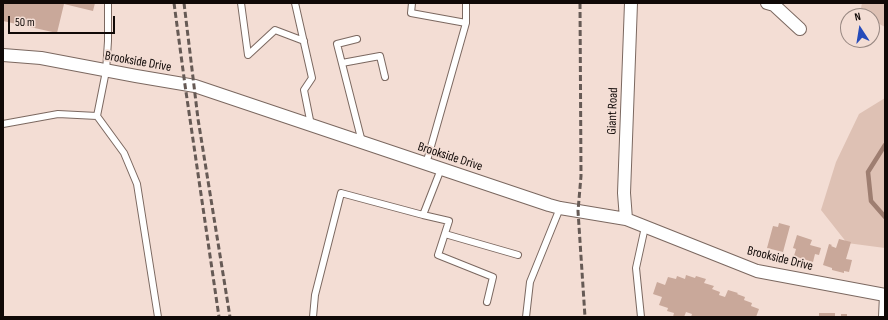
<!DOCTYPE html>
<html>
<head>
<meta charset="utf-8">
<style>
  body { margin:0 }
  #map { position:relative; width:888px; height:320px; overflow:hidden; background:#f3ddd4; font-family:"Sofia Sans Condensed",sans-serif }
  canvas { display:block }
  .frame { position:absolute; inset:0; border:4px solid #100907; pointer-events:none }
  .north { position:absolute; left:840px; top:8px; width:40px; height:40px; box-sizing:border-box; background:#f3ddd4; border:1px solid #988882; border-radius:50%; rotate:348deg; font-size:11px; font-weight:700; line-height:16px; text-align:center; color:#100907 }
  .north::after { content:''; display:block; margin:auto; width:14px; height:18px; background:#264bba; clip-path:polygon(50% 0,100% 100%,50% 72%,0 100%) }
  .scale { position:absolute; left:8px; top:16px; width:107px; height:18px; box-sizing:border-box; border:2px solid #100907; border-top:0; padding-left:5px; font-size:12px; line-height:14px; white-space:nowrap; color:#100907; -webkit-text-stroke:3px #f3ddd4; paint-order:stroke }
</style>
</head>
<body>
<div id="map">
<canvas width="888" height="320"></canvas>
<div class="frame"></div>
<div class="north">N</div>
<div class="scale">50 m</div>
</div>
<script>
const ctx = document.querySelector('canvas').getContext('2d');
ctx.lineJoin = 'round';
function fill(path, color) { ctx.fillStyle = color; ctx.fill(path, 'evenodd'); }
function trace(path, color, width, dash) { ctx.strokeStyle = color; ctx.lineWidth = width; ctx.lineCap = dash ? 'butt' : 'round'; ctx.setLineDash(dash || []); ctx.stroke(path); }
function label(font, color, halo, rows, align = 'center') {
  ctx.font = font + ' "Sofia Sans Condensed",sans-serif'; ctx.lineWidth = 3.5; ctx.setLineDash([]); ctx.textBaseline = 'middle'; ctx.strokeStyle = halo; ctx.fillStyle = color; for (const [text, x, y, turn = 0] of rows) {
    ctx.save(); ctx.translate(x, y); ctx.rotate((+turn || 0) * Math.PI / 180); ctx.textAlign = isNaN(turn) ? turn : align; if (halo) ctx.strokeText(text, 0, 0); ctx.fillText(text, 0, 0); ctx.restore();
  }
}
fill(new Path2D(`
  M862,3H885V27L872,20V16H865L860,13Z
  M885,98V248L847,243L821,210L836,162L859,114Z`), '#dec1b4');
trace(new Path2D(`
  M885,145L868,172L871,201L885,217`), '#9e7e71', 4.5);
fill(new Path2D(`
  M3,3H95L93,11L64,4L57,33L3,21Z
  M779,223L790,226L783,252L767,248L773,226L778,227Z
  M797,235L812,240L810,245L821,248L819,255L815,254L813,262L794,256L796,249L793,248Z
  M839,239L851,242L846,259L852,260L849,272L844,271V273L832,270V268L823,265L829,244L832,245L831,246L836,248Z
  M686,275L695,278L696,276L706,279L704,283L714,286L712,289L720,292L719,295L725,297L728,290L738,293L737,294L745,297L744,300L752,303L751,306L759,309L756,317H691L692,314L686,312L684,317H673L674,313L667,311L668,308L659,305L662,297L653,294L657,282L665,285L668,277L676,279L677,276L685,279Z
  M819,313H835V317H819Z
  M841,314H847V317H841Z`), '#c9a89a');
const service = new Path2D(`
  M108,3V41L106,71L97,116L124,153L137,184L158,317
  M241,3L248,55L275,30L304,41
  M295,3L312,78L304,90L311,125
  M412,3L411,13L466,23
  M357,39L337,44L362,142
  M342,63L380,56L385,77
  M3,124L58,114L97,116
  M426,164L466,23V3
  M441,169L423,215L449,221L438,255L493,277L487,302
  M445,234L518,255
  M313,317L315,295L341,193L423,215
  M526,317L530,282L560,208
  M641,317L636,268L645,227
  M882,317L883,295`);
const minor = new Path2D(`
  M767,3L774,5L800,29
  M3,55L41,58L136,76L195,86L549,205L560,208L626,219L757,271L885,295
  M626,219L624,193L631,3`);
trace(service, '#7b6860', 8);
trace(minor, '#7b6860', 14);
trace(service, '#fff', 6);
trace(minor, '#fff', 12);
trace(new Path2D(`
  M174,3L185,85L219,317
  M184,3L198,119L230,317
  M580,3L581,176L578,211L585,317`), '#665a55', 3, [6, 3]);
label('13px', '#100907', '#f3ddd4', [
  ["Brookside Drive",138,62,10],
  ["Giant Road",613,111,-88],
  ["Brookside Drive",450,157,18],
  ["Brookside Drive",780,259,14]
]);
</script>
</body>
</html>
